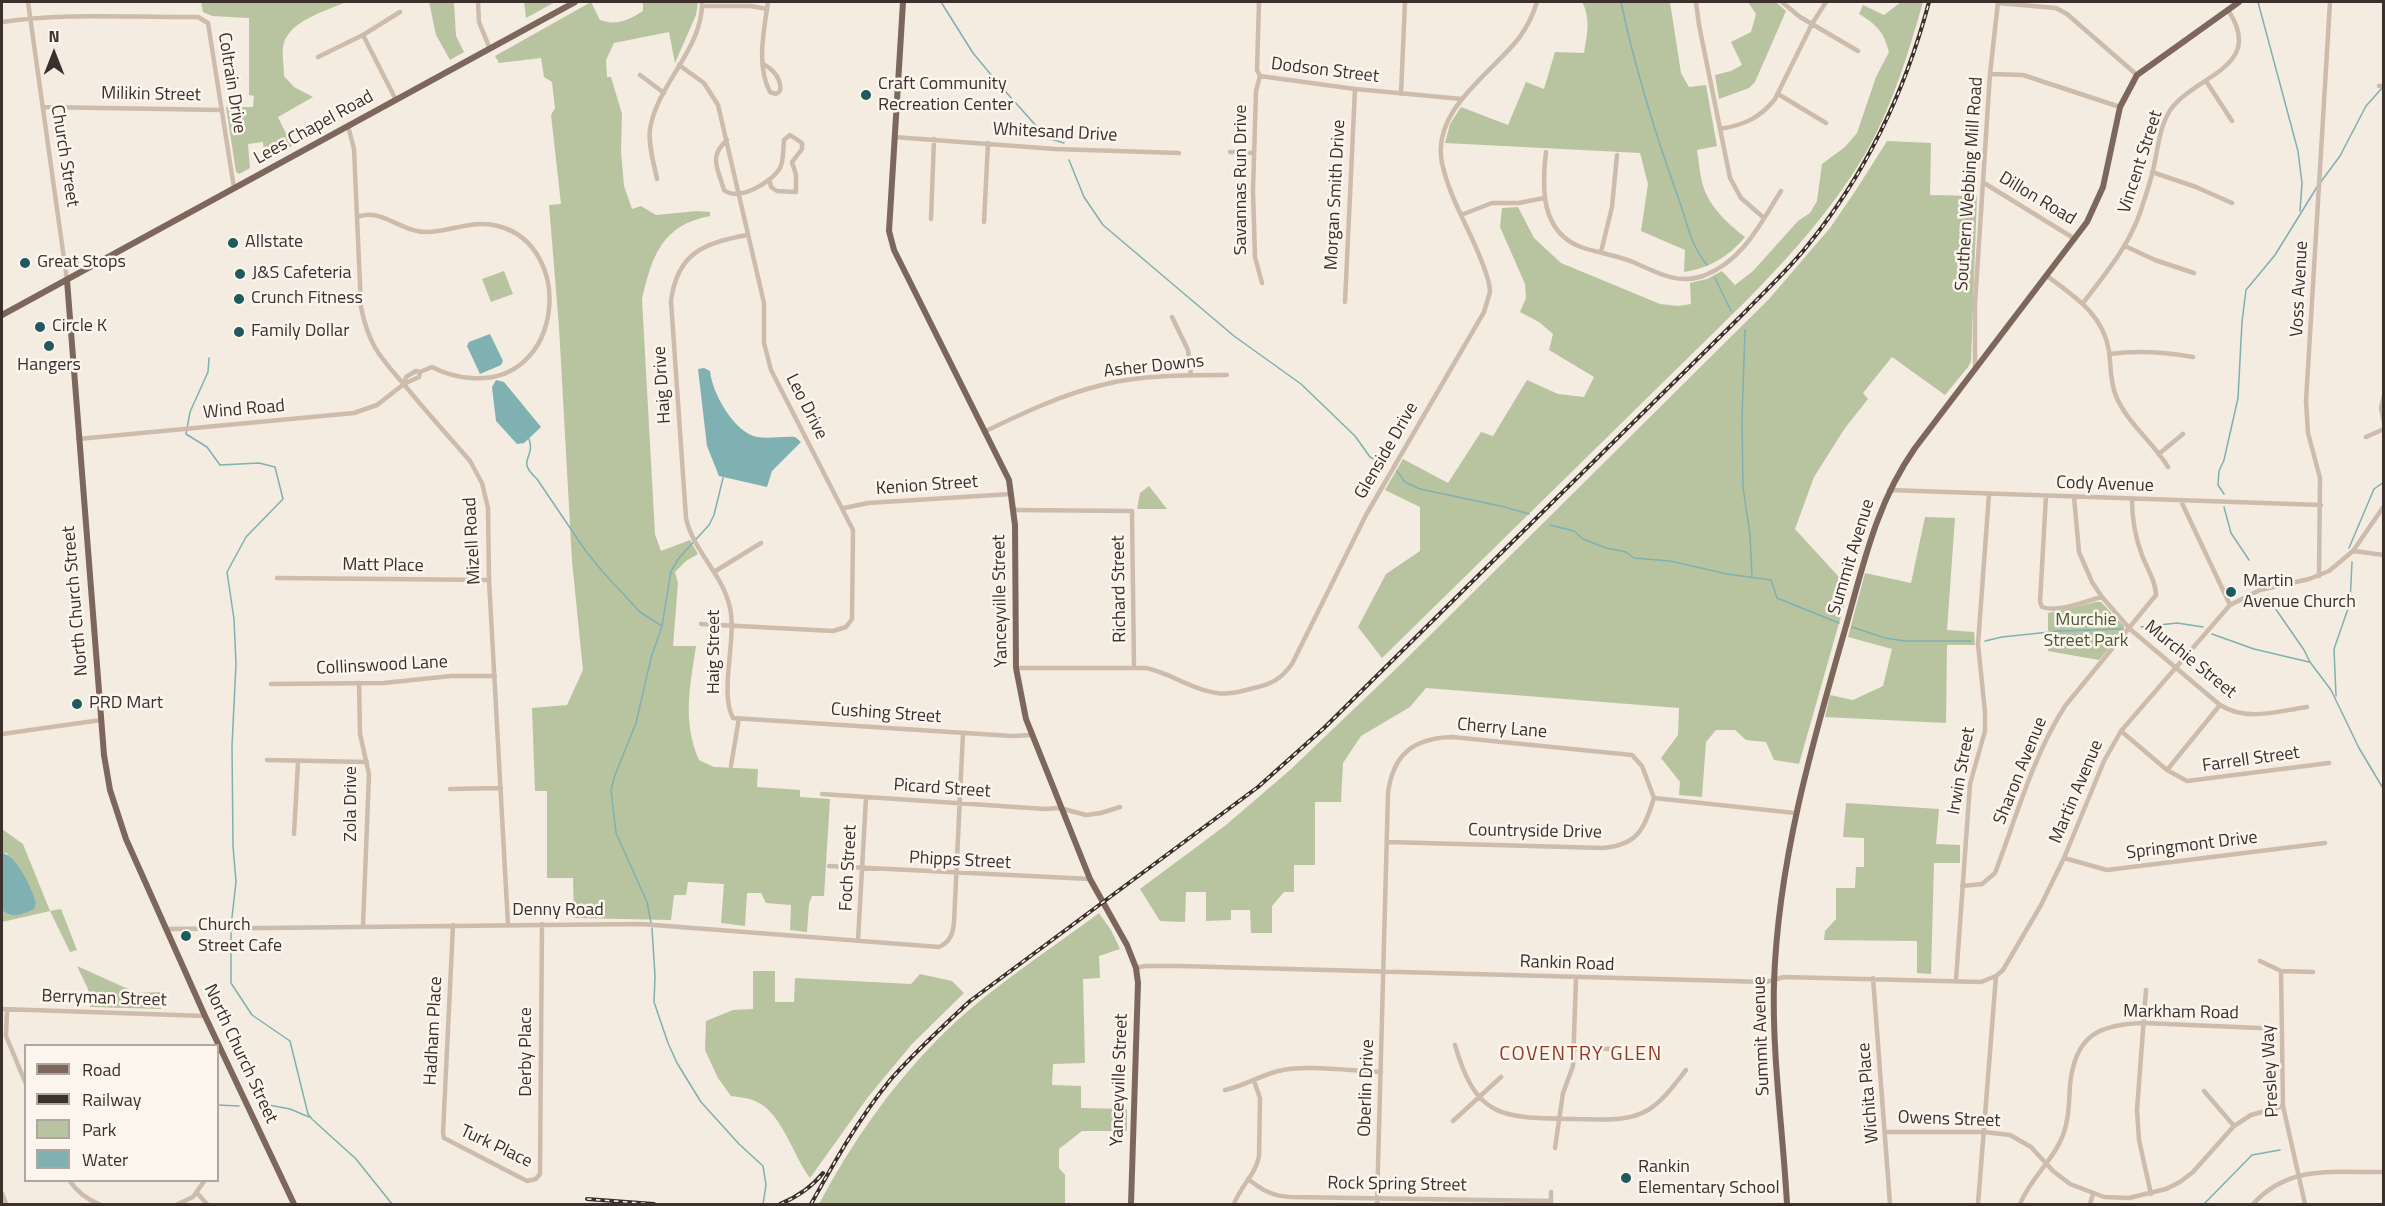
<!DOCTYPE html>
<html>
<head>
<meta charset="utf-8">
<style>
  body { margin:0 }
  #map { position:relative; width:2385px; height:1206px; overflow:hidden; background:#f4ebe1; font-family:"Titillium Web",sans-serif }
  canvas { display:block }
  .frame { position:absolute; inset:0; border:3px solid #3b302b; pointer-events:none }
  .legend { position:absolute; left:24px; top:1044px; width:195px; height:138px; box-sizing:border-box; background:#fbf5ee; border:2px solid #aea6a0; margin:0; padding:8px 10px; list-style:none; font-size:18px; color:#3b302b }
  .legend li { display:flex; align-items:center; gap:12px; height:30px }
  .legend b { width:30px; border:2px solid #aea6a0 }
  .north { position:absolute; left:24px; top:24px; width:60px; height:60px; -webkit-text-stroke:4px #fbf5ee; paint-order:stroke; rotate:0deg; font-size:16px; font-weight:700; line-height:24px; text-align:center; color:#3b302b }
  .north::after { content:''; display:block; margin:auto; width:21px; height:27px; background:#3b302b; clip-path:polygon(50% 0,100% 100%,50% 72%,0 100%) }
</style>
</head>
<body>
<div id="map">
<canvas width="2385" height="1206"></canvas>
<div class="frame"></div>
<ul class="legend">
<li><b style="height:8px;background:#7d675c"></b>Road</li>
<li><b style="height:8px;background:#3b302b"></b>Railway</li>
<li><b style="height:16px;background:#b8c4a0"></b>Park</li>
<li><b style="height:16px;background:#7fb0b2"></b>Water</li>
</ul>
<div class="north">N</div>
</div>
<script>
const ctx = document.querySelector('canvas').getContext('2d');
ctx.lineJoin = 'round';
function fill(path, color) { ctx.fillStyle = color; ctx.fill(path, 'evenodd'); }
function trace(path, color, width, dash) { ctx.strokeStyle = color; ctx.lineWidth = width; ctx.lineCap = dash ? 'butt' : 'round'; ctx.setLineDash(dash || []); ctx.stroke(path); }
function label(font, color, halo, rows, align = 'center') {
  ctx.font = font + ' "Titillium Web",sans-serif'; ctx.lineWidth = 5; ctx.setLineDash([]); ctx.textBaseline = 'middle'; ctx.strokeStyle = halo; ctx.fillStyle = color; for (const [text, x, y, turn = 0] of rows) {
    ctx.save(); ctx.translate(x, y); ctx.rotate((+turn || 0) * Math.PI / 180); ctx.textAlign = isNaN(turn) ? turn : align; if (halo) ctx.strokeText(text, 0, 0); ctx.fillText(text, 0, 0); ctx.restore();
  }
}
fill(new Path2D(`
  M201,2H346C326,11 287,21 283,47C282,56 284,67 284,76L294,87L313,97L278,117L292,146L265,160L263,142L248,144L250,168L239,174L236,172L226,107H253L254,96L249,95V18L212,16L203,12Z
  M429,2H454L456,36L464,52L450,60L436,35Z
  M524,2H555L526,18Z
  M591,2L600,20C616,26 629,20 643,11V2H698L696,15L675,63L669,32L614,43L606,60L607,77H611L622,114L621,151L624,186L632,209L641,206L656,215L697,211L710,212V216C662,225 652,256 642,299L655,534L661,551L690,540L698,554L686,561L675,572L678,583L673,646H696C690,687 682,721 699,760L714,767L758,769L757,787L800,790V797L830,799L824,896H812L809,904L807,932L790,930L791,905L766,903L761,893H747L745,926L721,923L724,884L688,882L686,895H674L671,920L574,918L573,878H547V791H535L532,708L567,705L583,670L572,561L559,327L549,205L561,204L551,115L555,108L552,82L544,77L541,58L499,63L495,56Z
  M1582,2H1670L1681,73L1689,87L1706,85L1717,146L1697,150C1699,162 1700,177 1704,189C1711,208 1729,225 1745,237C1729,257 1709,268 1684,272L1685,250L1641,231L1648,184L1640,153L1445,143L1450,124L1461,107L1508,125L1526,82L1544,89L1555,52L1584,53C1587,36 1591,18 1582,2Z
  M1748,2H1776L1786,11L1755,82L1749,88L1719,99L1715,75L1731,71L1742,65L1731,42L1751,32L1756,14Z
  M1901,2H1923C1909,51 1894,101 1869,147C1837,204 1793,253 1747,300L1382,658L1358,627L1386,574L1420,551V507L1385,490L1403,459L1448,483L1481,432L1493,436L1527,380L1558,394L1584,397L1594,377L1549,350L1553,334L1539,322L1520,312L1526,298L1525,284L1500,227L1502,208L1518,207L1534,238L1561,263L1660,304L1678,306L1691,304L1690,283L1707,279L1722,271L1735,285L1753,271L1798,221L1810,213L1817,201L1822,164L1845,147L1857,133L1876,77L1889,52C1884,32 1876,24 1859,14L1863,5L1884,15Z
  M1887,141L1931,143L1930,195L1977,196L1971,361L1968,367L1945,395L1892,357L1863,393L1868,399L1845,428L1814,477L1795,529L1849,588L1799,764L1774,760L1766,742L1746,740L1735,730H1716L1706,742L1702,797L1679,795L1680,782L1661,758L1678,735L1679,708L1426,688L1410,707L1361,736L1343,763L1341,802H1315V865H1294V892H1284L1272,906V933H1251L1250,910H1231V920L1206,921V892H1186L1185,922L1160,921L1140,889L1226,825L1290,770L1401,664L1769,299L1830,228L1856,190Z
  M504,271L513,294L491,302L482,279Z
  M1149,486L1167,509H1137L1140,493Z
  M1925,517L1955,518L1947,630L1974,632L1975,645H1947L1946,723L1825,717L1830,695L1853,700L1883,686L1892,649L1848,637L1865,573L1911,583Z
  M2096,602H2101L2124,626V631L2099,660L2048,651V613Z
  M1846,803L1939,809L1936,844L1960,845V863H1934L1931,974L1917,973V941L1824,940L1825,931L1836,919V888H1855L1856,867H1864V838L1843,837Z
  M2,829L23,844L50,911L61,909L77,950L70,952L50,911L2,922V910C9,918 15,915 25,913L7,853H2Z
  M1099,913L1111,930L1120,949L1099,956L1100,978L1083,979L1085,1063L1053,1064L1052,1085L1081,1086V1108L1127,1109V1131H1082L1059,1149V1168L1065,1175V1204H819C850,1145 889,1089 936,1041C984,992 1044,954 1099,913Z
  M77,966L137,993L161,992V1009L90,1007L88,989Z
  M753,971H775V1002H794L795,978L911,984L920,974L952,981L964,993L912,1044L868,1097L810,1178C793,1156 782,1112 755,1101C748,1098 739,1097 731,1096L718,1078L705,1050L706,1021L733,1010L753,1009Z`), '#b8c4a0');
fill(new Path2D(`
  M490,334L503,361L501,365L480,374L467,346L469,342Z
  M704,368L710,371C712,393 734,432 757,437C769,439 783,436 795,437L801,442L772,471L767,487L719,476L707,446L698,369Z
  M496,380L504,382L541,427L524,443L517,444L496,421L492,387Z
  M2,853C17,855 32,889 36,903L34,909C23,914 11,920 2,910Z`), '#7fb0b2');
trace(new Path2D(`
  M941,2L973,53L997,82L1047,138L1064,143
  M1621,2C1635,68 1655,133 1678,197C1688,224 1689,242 1707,265
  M2258,2L2298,151L2302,183L2300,211
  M1069,160L1084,197L1103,225L1234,336L1301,384L1355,436L1370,457L1386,465
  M2320,183L2340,156L2366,106L2383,87
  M1715,278L1731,311
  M1745,330L1742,419L1743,488L1750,534L1752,576
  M209,358L208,372L190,412L186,434L207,447L220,465L259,463L275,467L283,499L246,537L227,572L234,619L236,664L232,746L233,846L236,882L231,926
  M529,439C536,459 515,459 537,479L585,550L602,571L640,612L662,626
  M1397,471L1405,482L1420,489L1505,507L1529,514
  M2224,494L2218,485L2219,471L2224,460L2238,398L2242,322L2246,290L2275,255L2317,187
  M2224,507L2231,533L2249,560
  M1550,525L1574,531L1583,539L1606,548L1626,552L1634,558L1670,561L1727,574L1771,580L1777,598L1839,623
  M2349,548L2374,489L2384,482
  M2262,596L2275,608L2304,650L2310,662L2331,690L2359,748L2384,790
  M1852,627L1885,638L1905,641H1971
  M2141,627L2177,623L2203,627
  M2212,634L2254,649L2309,662
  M1985,641L2002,637L2059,631L2121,629
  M2336,696L2334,649L2350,603L2352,562
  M651,923L647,902L616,833L611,790L615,775L636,723L651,658L662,626L671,571L679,558L709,525L714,515L723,478
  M652,928L655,976L654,1002L668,1043L677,1063L701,1102L739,1144L763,1166L766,1185L763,1204
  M231,931V983L252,1015L290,1041L308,1114L312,1119
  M258,1103L290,1109L309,1117
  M218,1105L239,1106
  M313,1120L356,1159L392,1204
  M2204,1204L2252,1155L2280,1150`), '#7fb0b2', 1.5);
trace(new Path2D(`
  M28,2L67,280
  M478,2L479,22L490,49
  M1259,2L1257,70L1260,76L1355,89L1462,99
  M1696,2L1699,25L1730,178L1741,198L1764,218
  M1782,2L1800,17L1858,51
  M1998,3L2056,8L2067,14L2137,75
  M702,6H751L767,9
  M2,22C66,12 133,18 198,17L208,23L234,188
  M363,35L396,100
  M318,57L363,35L400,12
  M763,64C773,69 782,79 780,91L776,94L770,92C756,66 764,30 768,2
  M679,65L704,83L718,105L764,303V343L771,370L853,530L852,619L846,627L833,631L701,624
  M1990,74L2023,75L2120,107
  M640,75L664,93
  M1260,76L1256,91L1253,191L1255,257L1262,283
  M2206,81L2232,121
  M2379,86H2384
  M1401,94L1405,2
  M1778,94L1826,123
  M43,107L222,110
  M348,126L354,149L361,307C370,352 385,361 412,394C431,417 451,439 470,461L482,483L488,508L489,580L508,925
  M1720,129C1744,125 1760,118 1775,99L1812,24L1826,2
  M894,137L1055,149L1179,153
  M727,140C708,157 718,168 724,190C739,202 772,182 780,168C784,161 783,148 784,140L790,135L802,143V149L792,162L796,175V192L777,191L771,187L770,182
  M1230,152L1253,153
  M1546,152C1542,186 1540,232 1581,247C1598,253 1616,255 1633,262C1656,272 1677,285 1703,276C1743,261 1760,224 1781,191
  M2152,172L2196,187L2232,203
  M657,179C654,164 648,145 650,129C657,84 703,49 702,2
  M1984,183L2075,239
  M1461,215L1492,203H1519L1544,198
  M357,217C381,207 400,232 426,232C450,232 473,219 498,226C576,246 564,385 471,378C457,377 445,374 432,367L420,372
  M931,219L934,139
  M984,222L988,143
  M748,235C705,242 677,253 671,301L686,518C693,551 723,574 730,608C737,639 719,692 733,718L1012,736L1031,735
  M2125,246L2155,260L2194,273
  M1601,252L1612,207L1617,155
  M2047,276C2075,297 2103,314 2109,351C2111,366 2110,382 2116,396C2127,423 2153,442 2168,467
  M1345,302L1355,89
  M2083,303C2106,273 2129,246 2141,210C2145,197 2150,184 2153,170C2158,150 2159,126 2171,109C2196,75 2266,67 2228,10
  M1172,317L1188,350L1191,375
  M2110,354C2139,350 2164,352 2193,357
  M1975,368V304L1990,74L1998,2
  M2384,396L2381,408L2384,422
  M986,431C1023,413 1061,395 1102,385C1139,375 1189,375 1227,375
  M2366,437L2384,429
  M78,439L354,413L377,405L404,384L419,377L420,372L416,371L406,377L404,384
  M2160,453L2183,434
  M1889,490L2321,505
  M2046,496L2040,602L2042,607C2059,613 2085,601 2102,597
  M2074,497L2079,552L2092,582L2102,597L2130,629L2220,705C2247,722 2278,711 2307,707
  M2181,501L2230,605
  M844,508L868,503L1011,494
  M1014,510L1132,511L1134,667
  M2353,551L2384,555
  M714,572L761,543
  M2319,576L2320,478L2308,433L2306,401L2330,2
  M277,578L489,580
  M1016,668H1146C1171,673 1192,690 1217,693C1230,695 1242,691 1254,688C1272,684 1281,679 1292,664L1366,515L1484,312L1490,292L1489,283C1478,241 1451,205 1442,163C1431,110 1491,74 1519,38C1527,27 1533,15 1537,2
  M359,683L360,734L369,774L363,926
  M271,684L384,683L451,676H495
  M2121,731L2167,770L2187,781L2329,763
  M2,734L101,720
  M267,760L367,762
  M731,766L739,718
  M2167,770L2220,705
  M450,789L501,788
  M822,794L1045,809L1060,808L1086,815L1101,813L1120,807
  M294,834L298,762
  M1387,842L1603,848C1638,845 1644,829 1654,798
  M2064,858L2107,870L2325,843
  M829,866L1090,879
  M1962,886L1982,884L1995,873C2016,818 2033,756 2065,706L2156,595C2156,581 2147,569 2142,555C2135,537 2132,519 2132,499
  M453,925L443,1133L444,1138L527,1181L536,1179L540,1174L542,924
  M168,929L641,924L939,947C950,942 953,934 954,922L963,733
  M858,940L866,798
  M2260,961L2281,971L2313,972
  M1136,968L1145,966H1180L1766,982L1784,977L1981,982L1996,976L2003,970L2041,905L2064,858L2104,761L2121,731L2230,605L2260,590L2309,579L2329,571L2353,551L2384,506
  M2281,971L2283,1106L2305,1204
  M1873,978L1890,1204
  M1956,980L1970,784L1985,731V712L1978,644L1989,494
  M2146,990L2137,1110L2139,1140L2151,1194
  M2,1009L205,1016
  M7,1010L6,1036L26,1084
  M1455,1045C1477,1122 1505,1117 1576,1119C1600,1119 1626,1123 1648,1110C1663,1101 1675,1084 1686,1070
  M1575,1048L1614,1049
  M1225,1090C1244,1086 1259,1076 1278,1071C1304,1064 1352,1071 1381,1072
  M2204,1091L2234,1126
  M1453,1121L1501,1077
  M1886,1132H1984L2010,1135L2031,1147L2053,1171L2070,1184L2104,1197L2129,1198L2166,1189L2180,1182L2193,1172L2234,1126L2251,1115L2283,1106
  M1555,1148L1563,1093L1573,1066L1576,978
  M1248,1179C1262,1190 1272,1196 1290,1197L1551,1201
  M69,1180C77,1192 86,1199 99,1204
  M2,1193L6,1204
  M197,1193L207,1204
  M178,1204L193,1197L205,1180
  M1234,1204C1240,1187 1256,1174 1259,1156L1260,1098L1254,1081
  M1377,1204L1388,793C1393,754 1414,738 1452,737L1632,755L1642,766L1654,798L1795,813
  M1551,1204V1192
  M1978,1204L1996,976
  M2020,1204C2031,1177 2054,1160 2063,1135C2069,1119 2069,1102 2070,1085C2075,1036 2098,1024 2144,1023L2282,1029
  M2090,1204L2093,1194
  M2253,1204C2290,1164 2333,1173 2384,1172`), '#cdbbac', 4.5);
trace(new Path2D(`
  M903,2L889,231L894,250L1009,480L1015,525L1016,668L1026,719L1090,879L1127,945L1136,968L1138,983L1131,1204
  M67,280L104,755L110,790L126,839L205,1016L294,1204
  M2,315L575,2
  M1787,1204C1783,1131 1772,1056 1774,983C1778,863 1811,748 1844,633C1863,567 1875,505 1915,448L2087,222L2103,187L2120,107L2137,75L2239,2`), '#7d675c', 6);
const rail = new Path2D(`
  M587,1199L654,1204
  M780,1204C797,1197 811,1188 823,1173
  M811,1204C835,1161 859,1118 891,1079C916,1051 943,1026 970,1001L1258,787L1324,728L1745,312C1766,290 1789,269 1808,245C1867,172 1905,92 1929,2`);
trace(rail, '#3b302b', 4);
trace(rail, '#fbf5ee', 1.5, [4.5]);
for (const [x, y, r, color] of [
  [866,95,6,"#1f5a5e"],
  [233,243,6,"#1f5a5e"],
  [25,263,6,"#1f5a5e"],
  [240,274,6,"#1f5a5e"],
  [239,299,6,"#1f5a5e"],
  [40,327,6,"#1f5a5e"],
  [239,332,6,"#1f5a5e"],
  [49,346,6,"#1f5a5e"],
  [2231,592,6,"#1f5a5e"],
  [77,704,6,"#1f5a5e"],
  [186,936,6,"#1f5a5e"],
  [1626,1178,6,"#1f5a5e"]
]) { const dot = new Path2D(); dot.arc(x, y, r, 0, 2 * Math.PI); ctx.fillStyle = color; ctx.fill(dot); trace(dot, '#fbf5ee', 2); }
label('18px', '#3b302b', '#fbf5ee', [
  ["Dodson Street",1325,71,7],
  ["Coltrain Drive",231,83,81],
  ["Milikin Street",151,95,1],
  ["Lees Chapel Road",314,128,-29],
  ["Whitesand Drive",1055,133,3],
  ["Church Street",64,156,81],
  ["Vincent Street",2141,162,-72],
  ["Savannas Run Drive",1242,180,-90],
  ["Southern Webbing Mill Road",1970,184,-86],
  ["Morgan Smith Drive",1336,195,-87],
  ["Dillon Road",2037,199,31],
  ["Voss Avenue",2300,289,-87],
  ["Asher Downs",1154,367,-6],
  ["Haig Drive",663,385,-94],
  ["Leo Drive",806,407,63],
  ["Wind Road",244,410,-5],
  ["Glenside Drive",1387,451,-60],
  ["Cody Avenue",2105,485,2],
  ["Kenion Street",927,486,-4],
  ["Mizell Road",473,541,-93],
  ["Summit Avenue",1852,557,-73],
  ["Matt Place",383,566,1],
  ["Richard Street",1120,589,-91],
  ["North Church Street",76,601,-95],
  ["Yanceyville Street",1001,601,-91],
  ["Haig Street",715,652,-90],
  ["Murchie Street",2190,660,39],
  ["Collinswood Lane",382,666,-3],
  ["Cushing Street",886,714,4],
  ["Cherry Lane",1502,729,5],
  ["Farrell Street",2251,760,-8],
  ["Irwin Street",1962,771,-80],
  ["Sharon Avenue",2021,771,-68],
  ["Picard Street",942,789,4],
  ["Martin Avenue",2077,792,-67],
  ["Zola Drive",352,804,-90],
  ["Countryside Drive",1535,832,1],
  ["Springmont Drive",2192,846,-7],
  ["Phipps Street",960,861,3],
  ["Foch Street",849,868,-87],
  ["Denny Road",558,911],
  ["Rankin Road",1567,964,2],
  ["Berryman Street",104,999,2],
  ["Markham Road",2181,1013,1],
  ["Hadham Place",434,1031,-87],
  ["Summit Avenue",1762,1036,-92],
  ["Derby Place",527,1052,-90],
  ["North Church Street",240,1054,65],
  ["Presley Way",2271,1071,-93],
  ["Yanceyville Street",1120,1080,-88],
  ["Oberlin Drive",1367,1088,-88],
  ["Wichita Place",1869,1093,-95],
  ["Owens Street",1949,1120,2],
  ["Turk Place",496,1147,25],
  ["Rock Spring Street",1397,1185,1]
]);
label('18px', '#3b302b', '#fbf5ee', [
  ["Craft Community",878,85],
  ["Recreation Center",878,106],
  ["Allstate",245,243],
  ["Great Stops",37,263],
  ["J&S Cafeteria",252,274],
  ["Crunch Fitness",251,299],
  ["Circle K",52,327],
  ["Family Dollar",251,332],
  ["Hangers",49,366,"center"],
  ["Martin",2243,582],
  ["Avenue Church",2243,603],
  ["PRD Mart",89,704],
  ["Church",198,926],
  ["Street Cafe",198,947],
  ["Rankin",1638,1168],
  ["Elementary School",1638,1189]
], 'left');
label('18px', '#4a5a2e', '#fbf5ee', [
  ["Murchie",2086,621],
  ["Street Park",2086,642]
]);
ctx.letterSpacing = '1.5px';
label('20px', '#8c3b22', '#fbf5ee', [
  ["COVENTRY GLEN",1581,1055]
]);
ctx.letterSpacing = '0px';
</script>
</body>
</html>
